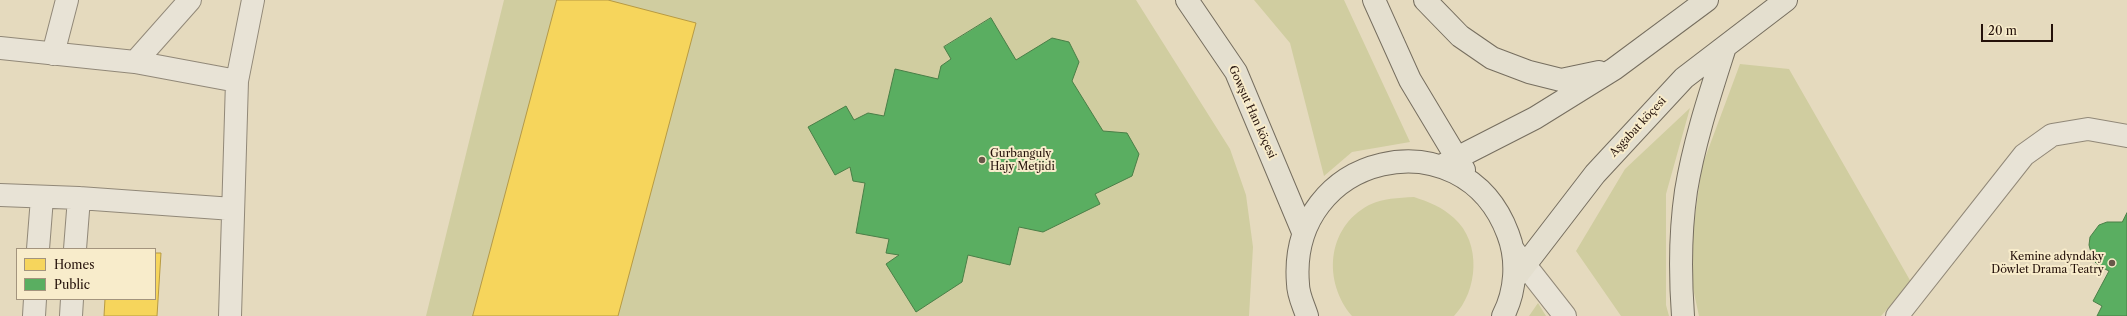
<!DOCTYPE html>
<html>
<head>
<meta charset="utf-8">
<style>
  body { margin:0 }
  #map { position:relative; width:2127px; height:316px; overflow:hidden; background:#e5dabe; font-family:"Libre Caslon Text",serif }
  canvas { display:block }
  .legend { position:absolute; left:16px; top:248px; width:140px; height:52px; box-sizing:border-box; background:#f8eccb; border:1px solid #a3947e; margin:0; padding:5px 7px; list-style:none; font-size:12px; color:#24110a }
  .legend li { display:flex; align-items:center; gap:8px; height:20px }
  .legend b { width:20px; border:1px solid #a3947e }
  .scale { position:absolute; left:1981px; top:24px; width:72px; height:18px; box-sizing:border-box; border:2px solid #24110a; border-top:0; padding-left:5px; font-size:12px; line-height:14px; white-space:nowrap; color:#24110a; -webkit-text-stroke:3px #f8eccb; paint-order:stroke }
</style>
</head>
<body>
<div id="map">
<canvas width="2127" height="316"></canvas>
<ul class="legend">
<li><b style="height:11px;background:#f6d55c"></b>Homes</li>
<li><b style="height:11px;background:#5aae61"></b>Public</li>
</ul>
<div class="scale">20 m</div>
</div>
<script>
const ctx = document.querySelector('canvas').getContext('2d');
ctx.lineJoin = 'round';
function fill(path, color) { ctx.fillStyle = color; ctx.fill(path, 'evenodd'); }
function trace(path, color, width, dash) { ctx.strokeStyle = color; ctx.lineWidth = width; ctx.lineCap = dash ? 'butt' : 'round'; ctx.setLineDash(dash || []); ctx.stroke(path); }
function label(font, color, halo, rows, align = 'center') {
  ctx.font = font + ' "Libre Caslon Text",serif'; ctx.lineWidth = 4; ctx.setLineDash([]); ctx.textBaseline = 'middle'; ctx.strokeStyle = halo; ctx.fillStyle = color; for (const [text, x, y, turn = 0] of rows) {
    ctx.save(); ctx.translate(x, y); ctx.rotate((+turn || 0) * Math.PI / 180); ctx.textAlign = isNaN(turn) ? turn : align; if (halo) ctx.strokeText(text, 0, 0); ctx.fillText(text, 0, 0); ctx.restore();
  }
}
fill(new Path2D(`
  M504,0H1136L1230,149L1246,195L1253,247L1249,316H426Z
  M1254,0H1344L1410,142L1352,152L1324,176L1290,43Z
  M1740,64L1789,69L1911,282L1881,316H1699L1688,265L1702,166Z
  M1690,108L1666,194V305L1669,316H1621L1576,251L1625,169Z
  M1414,197C1429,202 1442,207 1454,218C1482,243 1478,291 1454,316H1352C1323,282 1326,228 1369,205C1383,198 1398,198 1414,197Z
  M1538,303L1546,316H1529Z`), '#d0cda0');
const homes = new Path2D(`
  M557,0H608L696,23L618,316H473Z
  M979 66a8 8 0 1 1 16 0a8 8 0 1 1-16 0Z
  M841 141a8 8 0 1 1 16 0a8 8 0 1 1-16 0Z
  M1053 192a7 7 0 1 1 14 0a7 7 0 1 1-14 0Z
  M155,253H161L157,316H104L105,299H155Z
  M918 270a7 7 0 1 1 14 0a7 7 0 1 1-14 0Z`);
fill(homes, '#f6d55c');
trace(homes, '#b79a43', 1);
const public = new Path2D(`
  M991,18L1016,60L1052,38L1069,42L1079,62L1072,81L1103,131L1127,133L1139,154L1132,176L1095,194L1100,204L1043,232L1019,227L1010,265L968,255L962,282L916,312L886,264L899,255L886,253L889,239L856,233L865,183L853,181L850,167L835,175L808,127L846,106L854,120L868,113L884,116L895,69L938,79L941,66L951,59L944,47Z
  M2127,213V316H2097L2102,306L2093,301L2109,271L2099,266L2093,260L2089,245L2090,237L2099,225L2107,222H2122Z`);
fill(public, '#5aae61');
trace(public, '#4a7f47', 1);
const minor = new Path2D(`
  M0,48L135,62L237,81
  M53,54L67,0
  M135,62L190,0
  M0,195L79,198L233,209
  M38,249L42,198
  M75,249L79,198
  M1514,251L1565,316
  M34,316L35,299
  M71,316L72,299
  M230,316L237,81L253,0
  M1897,316L2024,155L2052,135L2088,129L2127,136`);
const major = new Path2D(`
  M1187,0L1236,72L1303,232
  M1374,0L1410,80L1464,170
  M1425,0L1460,36L1492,58L1529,72L1561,80L1599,72
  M1441,166L1535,118L1614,69L1707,0
  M1515,278L1595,174L1684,78L1786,0
  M1307,316C1304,306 1298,295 1298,284C1287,153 1463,113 1508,234C1518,260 1516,291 1503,316
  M1683,316C1680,275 1680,232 1686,191C1694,142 1710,94 1725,47`);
trace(minor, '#918878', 24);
trace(major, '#766e5f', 24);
trace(minor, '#e8e3d6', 22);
trace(major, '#e4dfcf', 22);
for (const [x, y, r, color] of [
  [982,160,4,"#685749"],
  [2112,263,4,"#685749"]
]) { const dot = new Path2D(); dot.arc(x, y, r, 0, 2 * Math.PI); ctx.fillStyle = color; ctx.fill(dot); trace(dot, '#f8eccb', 1.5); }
label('11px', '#24110a', '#f8eccb', [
  ["Gowşut Han köçesi",1252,112,66],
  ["Aşgabat köçesi",1638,127,-47]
]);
label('11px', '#24110a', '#f8eccb', [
  ["Gurbanguly",990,154],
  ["Hajy Metjidi",990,167],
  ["Kemine adyndaky",2104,257,"right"],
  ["Döwlet Drama Teatry",2104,270,"right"]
], 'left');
</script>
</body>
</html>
